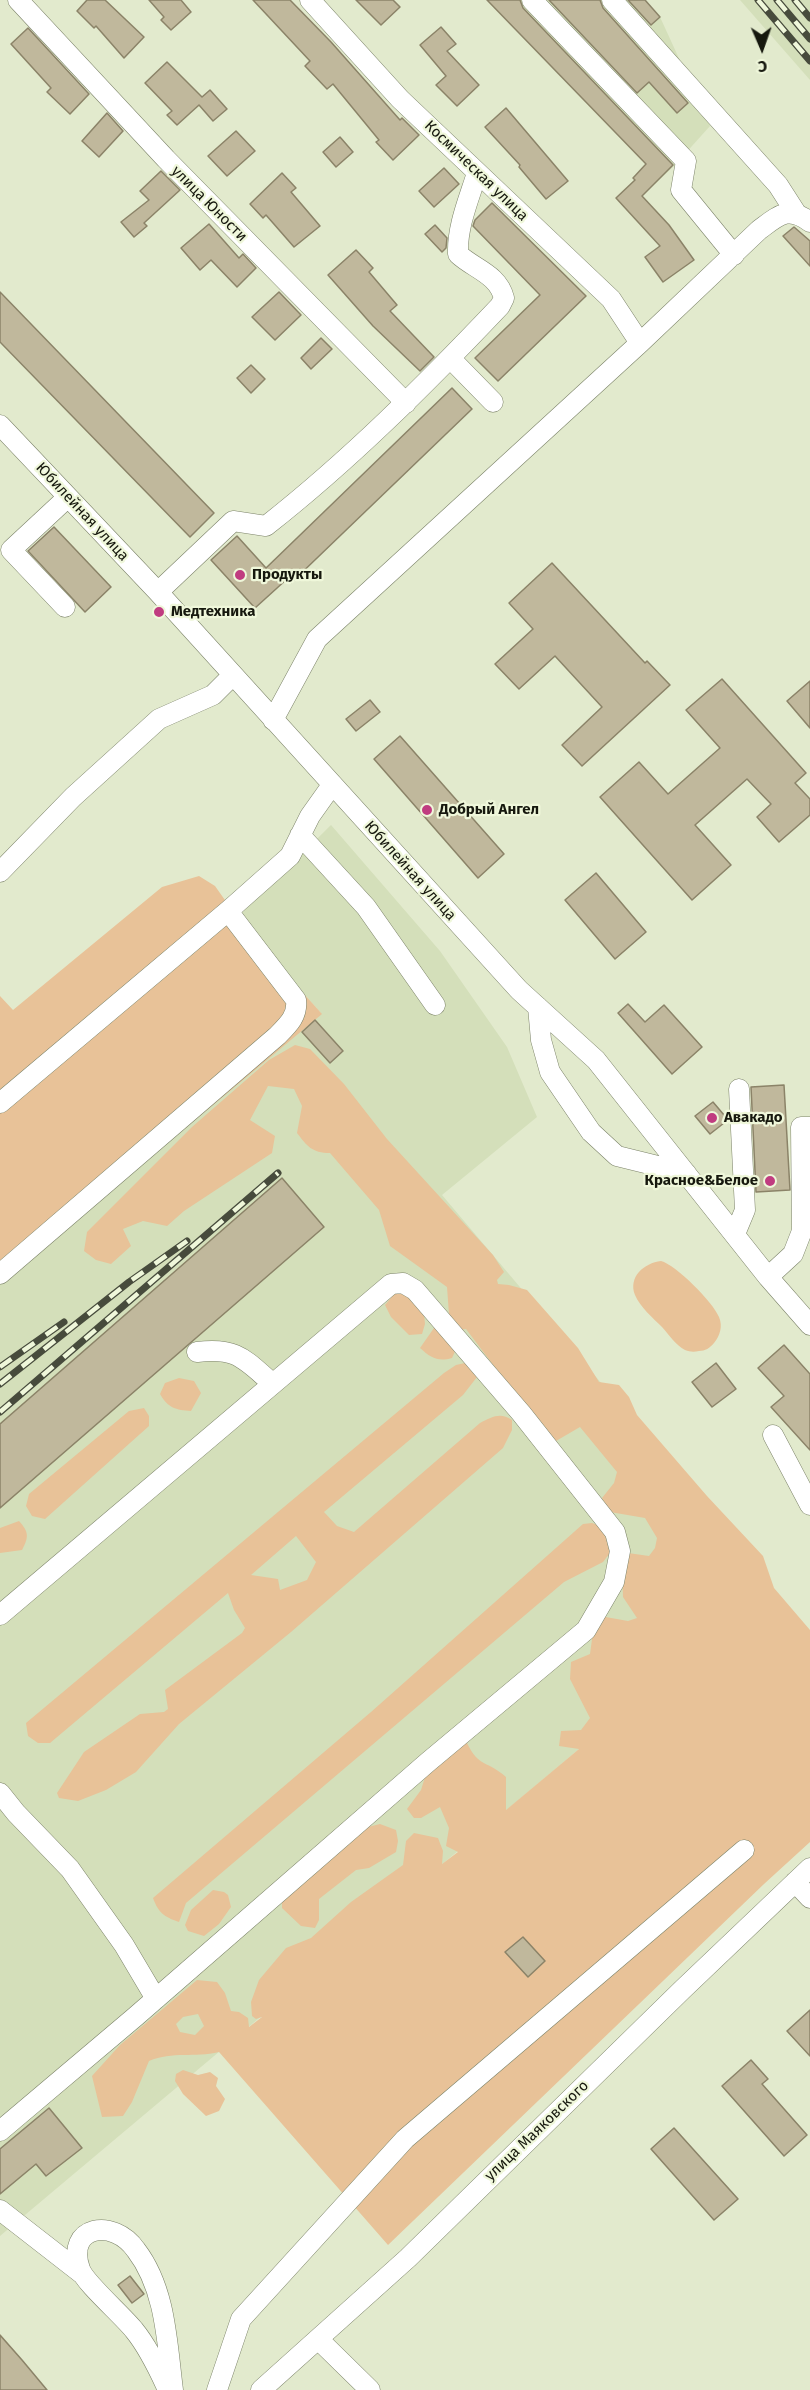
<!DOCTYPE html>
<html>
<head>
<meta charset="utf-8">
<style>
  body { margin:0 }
  #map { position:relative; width:810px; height:2390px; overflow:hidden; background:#e2eacd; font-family:"Fira Sans",sans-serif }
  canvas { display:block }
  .north { position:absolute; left:732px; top:18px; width:60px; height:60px; -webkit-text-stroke:4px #eff7da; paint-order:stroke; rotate:178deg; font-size:16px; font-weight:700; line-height:24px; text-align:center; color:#16180e }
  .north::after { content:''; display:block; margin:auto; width:21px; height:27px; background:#16180e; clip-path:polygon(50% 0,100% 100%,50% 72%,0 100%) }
</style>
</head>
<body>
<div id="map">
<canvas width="810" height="2390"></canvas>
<div class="north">С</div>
</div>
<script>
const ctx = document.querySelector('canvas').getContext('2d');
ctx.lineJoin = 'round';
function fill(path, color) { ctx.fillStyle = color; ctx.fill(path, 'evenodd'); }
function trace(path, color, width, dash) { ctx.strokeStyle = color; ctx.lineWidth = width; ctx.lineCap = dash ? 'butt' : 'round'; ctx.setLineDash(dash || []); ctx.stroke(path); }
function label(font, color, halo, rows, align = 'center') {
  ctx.font = font + ' "Fira Sans",sans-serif'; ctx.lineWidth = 4.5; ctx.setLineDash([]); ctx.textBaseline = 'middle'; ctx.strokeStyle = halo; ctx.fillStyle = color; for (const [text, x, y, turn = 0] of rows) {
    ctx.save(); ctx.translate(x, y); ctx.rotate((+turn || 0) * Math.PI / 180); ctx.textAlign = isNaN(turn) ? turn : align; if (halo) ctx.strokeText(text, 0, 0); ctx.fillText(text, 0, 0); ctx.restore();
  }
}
fill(new Path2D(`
  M487,0H645L660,17L710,126L674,166L655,184L652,182L644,189L633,178L646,164Z
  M740,0H810V80Z
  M331,825L440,951L507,1047L537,1117L442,1195L773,1586L0,2236V1283L321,1013L244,927L243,912Z`), '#d4dfba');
fill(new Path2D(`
  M199,876L215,886L244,927L322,1014L0,1283V996L13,1010L162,887Z
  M295,1045L310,1049L344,1084L387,1139L493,1255L504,1272L497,1280L498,1284L509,1285L527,1290L578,1348L599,1382L619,1385L629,1397L637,1415L707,1496L763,1556L774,1588L810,1630V1842L764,1884L388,2245L219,2052C194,2058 173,2051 149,2061L132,2102L123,2116L102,2117L92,2076L120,2045L197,1980L217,1982L225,1993L231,2011L239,2012L248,2018L249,2027L262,2017L256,2019L252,2016L251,2002L259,1980L286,1948L311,1938L351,1902L403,1865L406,1841L414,1833L438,1838L443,1851L442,1864L458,1852L446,1846L449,1828L440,1807L421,1818H414L407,1809L421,1790L426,1774L453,1746L467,1743C479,1768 487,1760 506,1777V1810L579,1749L559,1746L561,1731L581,1730L590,1718L570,1679L571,1662L590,1654L593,1632L600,1616L628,1621L637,1618L623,1597L622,1569L628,1553L649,1556L655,1548L657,1538L645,1518L610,1512L602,1498L614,1483L617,1472L580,1427L556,1441L500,1374L466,1329L460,1330L458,1345L452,1358C438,1362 431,1358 420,1348L441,1318L449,1314L447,1287L390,1246L379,1210L330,1153C312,1153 307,1146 297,1133L302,1106L294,1089L268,1086L250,1120L275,1136L272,1153L184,1211L167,1226L143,1221L123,1229L131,1246L111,1264L96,1260L84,1251L87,1232L192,1127L269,1060ZM198,2014L204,2026L195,2035L180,2032L176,2024L183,2017Z
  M661,1261C676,1265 713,1302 719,1317C723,1326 720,1336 714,1343C710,1348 705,1351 699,1351C694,1352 690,1352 685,1350C676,1345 669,1335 662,1327C653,1318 640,1307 635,1295C628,1277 644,1263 661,1261Z
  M399,1288L423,1304L425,1324L422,1334L409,1335L391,1317L385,1305Z
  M465,1363L474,1367L477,1377L463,1395L324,1512L337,1526L354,1532L480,1423C492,1417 500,1412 512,1420V1430L503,1448L291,1632L179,1724L136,1772L106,1790L78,1801L59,1798L57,1793L84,1752L140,1714L164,1712L168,1709L165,1690L242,1633L245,1628L234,1610L228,1593L50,1743H38L28,1736L26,1723L444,1373L456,1365ZM296,1536L316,1562L307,1580L280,1590L278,1579L251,1575Z
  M179,1378L194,1381L201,1393L191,1411C176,1410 168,1408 160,1394L165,1383Z
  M144,1408L149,1416V1426L45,1519L32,1516L26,1506L29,1494L129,1411Z
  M19,1521C29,1532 29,1537 22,1550L0,1553V1528Z
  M592,1523L603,1527L610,1553L603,1562L564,1582L186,1903L179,1922C164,1917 158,1912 153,1898L371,1712L583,1524Z
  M380,1824L396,1830L398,1841L396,1852L369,1868L356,1870L319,1899V1920L315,1928L301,1926L282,1908V1900L360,1829Z
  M213,1890L224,1892L228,1895L231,1907L219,1924L204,1936L188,1931L185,1925L191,1910Z
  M183,2070L198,2075L210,2072L218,2078L216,2086L225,2099L219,2111L206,2116L183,2094L175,2081L176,2074Z`), '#e8c298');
const building = new Path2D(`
  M87,0H105L144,37L124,58L96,26L94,28L77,11Z
  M149,0H181L191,12L171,30L161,20L164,17Z
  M253,0H290L331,42L400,120L402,118L419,135L393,160L376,142L379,140L333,84L327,89L305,66L310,61Z
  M356,0H393L400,7L381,25Z
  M487,0H520L523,8L673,165L642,196L669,225L694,260L663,282L645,257L660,246L616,198L635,180L633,178L646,164Z
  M549,0H600L603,8L688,103L677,113L649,82L637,93Z
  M628,0H645L660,17L651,25Z
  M441,27L456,44L447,51L479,85L457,106L436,85L446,76L420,45Z
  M28,28L89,94L70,114L47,92L51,88L11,44Z
  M167,62L202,97L210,90L227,109L213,121L199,105L177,125L167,115L172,111L145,83Z
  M506,108L568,181L546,199L519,167L520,165L485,127Z
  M107,113L123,131L99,157L82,141Z
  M236,131L255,151L227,176L208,156Z
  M340,137L353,152L336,167L323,152Z
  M444,168L459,184L434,207L419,191Z
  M161,171L180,190L144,223L147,226L134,237L121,222L149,200L140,191Z
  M282,173L296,188L291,192L320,226L294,247L266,215L263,218L250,204Z
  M492,203L586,296L498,381L475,358L540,295L473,226L475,220Z
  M209,224L239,258L243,254L256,268L237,287L211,260L200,270L181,248Z
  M435,225L447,238L446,248L442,252L425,234Z
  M794,227L810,241V266L783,236Z
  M356,250L373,268L369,272L397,305L390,311L434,357L420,371L373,326L328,275Z
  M0,292L214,513L190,537L0,342Z
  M279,292L301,315L275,340L252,317Z
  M321,338L332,349L311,369L301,358Z
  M251,365L265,379L251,393L237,378Z
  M452,388L472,409L291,583L287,579L255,608L211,560L237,536L266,568Z
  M54,527L111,587L85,612L28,551Z
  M552,563L645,663L647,661L670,685L582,766L562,745L602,707L555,656L519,689L495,664L533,629L509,603Z
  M722,679L806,773L795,783L810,799V815L779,842L757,817L771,804L747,779L695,825L731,865L692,900L600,797L639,762L668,794L720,748L686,710Z
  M810,681V728L787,701Z
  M370,700L380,712L356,731L346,719Z
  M400,736L504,854L478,878L374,759Z
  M596,873L646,932L615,959L565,900Z
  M628,1004L645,1022L664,1005L702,1047L672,1074L618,1013Z
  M315,1020L343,1051L330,1063L302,1032Z
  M784,1085L790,1190L756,1192L751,1087Z
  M713,1102L724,1115V1123L710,1134L695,1116Z
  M282,1178L324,1227L0,1508V1424Z
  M784,1345L810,1374V1450L771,1407L784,1396L758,1368Z
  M716,1363L736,1389L712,1407L692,1382Z
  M523,1937L545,1961L528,1977L505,1952Z
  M810,2010V2056L787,2031Z
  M751,2060L768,2079L762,2084L807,2135L784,2156L722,2086Z
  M49,2108L82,2148L46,2176L36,2164L0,2194V2149Z
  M674,2128L738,2199L714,2220L651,2149Z
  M130,2276L144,2294L132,2303L118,2285Z
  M0,2335L22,2360L47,2390H0Z`);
fill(building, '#c0b89c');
trace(building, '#8b8368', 1.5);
const minor = new Path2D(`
  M18,0L166,159L406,403
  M310,0L400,99L611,299L640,343
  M532,0L686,161L681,190L734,255
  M612,0L778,185L796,213
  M450,358L493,402
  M0,425L158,592L519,990L596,1060L768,1277L810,1325
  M158,592L233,521L266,526C350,460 426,384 500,306L504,298C498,274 474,269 458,254C457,226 469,199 477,173
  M65,607L11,550L68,497
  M273,720L317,639L640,343L759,230C778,216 788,205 810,222
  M300,835L366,907L435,1005
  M0,872L73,797L159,719L213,695L233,675
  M538,1007L541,1040L550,1072L591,1132L617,1156L686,1173
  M0,1103L228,911L290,856L310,816L332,785
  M735,1234L745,1210L739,1089
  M0,1274L277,1036C288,1025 298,1016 296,1000L228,911
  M768,1277L793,1254L802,1231L801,1127H810
  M197,1352C237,1347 244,1359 273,1384
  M773,1435L810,1505
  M0,1615L391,1284L403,1283L415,1290L521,1413L615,1532L620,1551L614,1582L586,1630L428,1762L135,2017L0,2131
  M0,1793L16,1813L70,1869L124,1945L156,1999
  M795,1882L810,1898
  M0,2210L81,2273
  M318,2339L370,2390
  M168,2390C159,2370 148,2347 134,2330C123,2316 84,2282 80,2269C65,2226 113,2217 136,2250C166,2289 167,2343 173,2390
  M217,2390L241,2319L405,2139L744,1850
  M261,2390L408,2258L682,1990L810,1868`);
trace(minor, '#7b8268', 21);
trace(minor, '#fff', 20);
const rail = new Path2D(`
  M758,0L810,61
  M777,0L810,39
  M795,0L810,18
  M0,1367L64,1322
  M0,1384L129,1282L187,1241
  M0,1412L278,1173`);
trace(rail, '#474b3c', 7);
trace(rail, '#eff7da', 4.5, [14]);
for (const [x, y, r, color] of [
  [240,575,6,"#c03c80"],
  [159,612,6,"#c03c80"],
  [427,810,6,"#c03c80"],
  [712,1118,6,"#c03c80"],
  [770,1181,6,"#c03c80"]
]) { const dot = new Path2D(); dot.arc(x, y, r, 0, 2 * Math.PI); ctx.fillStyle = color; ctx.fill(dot); trace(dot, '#eff7da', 2); }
label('15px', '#16180e', '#eff7da', [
  ["Космическая улица",476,171,44],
  ["улица Юности",209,204,45],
  ["Юбилейная улица",82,512,47],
  ["Юбилейная улица",410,871,48],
  ["улица Маяковского",537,2131,-44]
]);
label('bold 15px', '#16180e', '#eff7da', [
  ["Продукты",252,575],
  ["Медтехника",171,612],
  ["Добрый Ангел",439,810],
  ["Авакадо",724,1118],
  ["Красное&Белое",758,1181,"right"]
], 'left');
</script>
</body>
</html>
